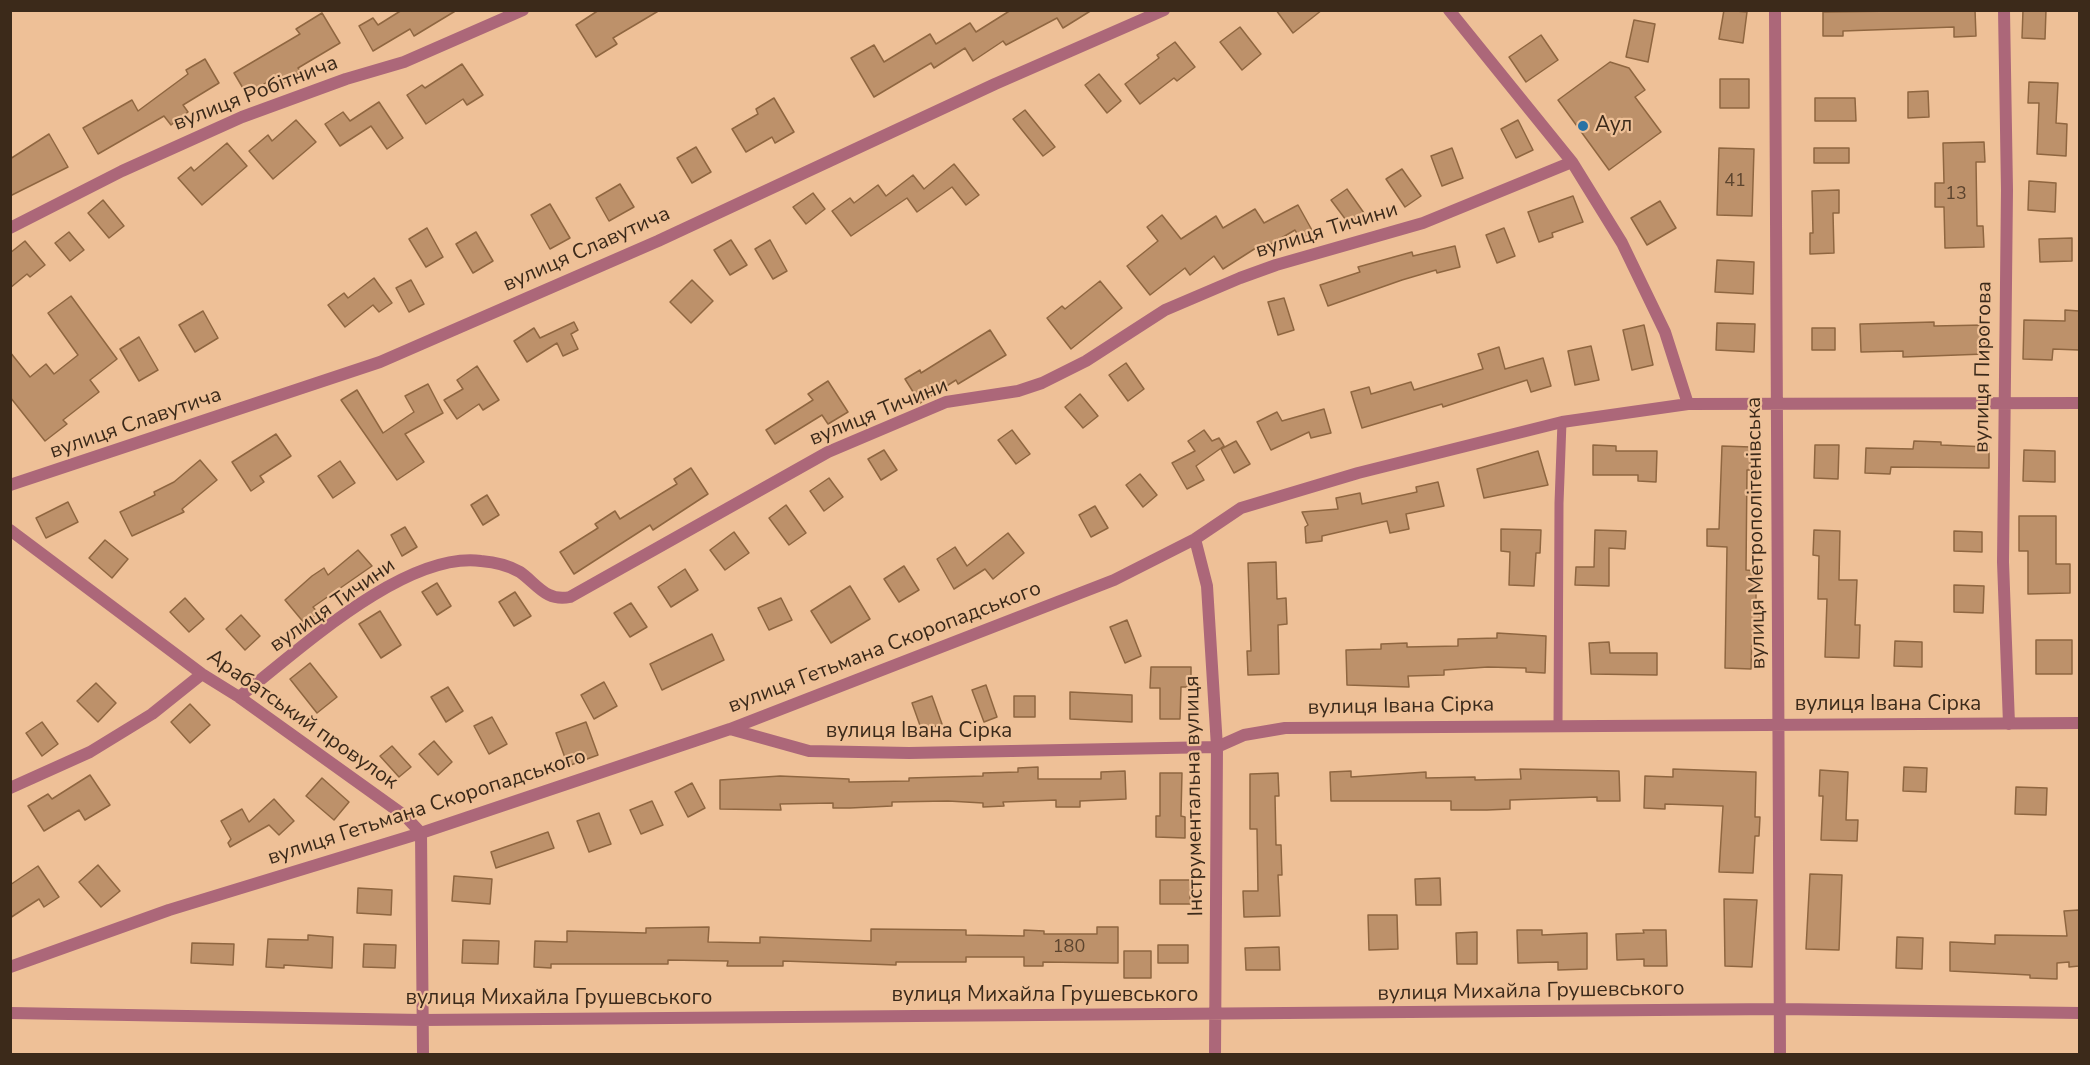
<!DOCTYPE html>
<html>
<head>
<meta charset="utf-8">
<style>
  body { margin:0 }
  #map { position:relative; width:2090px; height:1065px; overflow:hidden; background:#eec097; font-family:"Nunito Sans",sans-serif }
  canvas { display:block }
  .frame { position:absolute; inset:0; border:12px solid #3c2a1a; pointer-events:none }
</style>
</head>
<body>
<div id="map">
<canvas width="2090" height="1065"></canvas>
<div class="frame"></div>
</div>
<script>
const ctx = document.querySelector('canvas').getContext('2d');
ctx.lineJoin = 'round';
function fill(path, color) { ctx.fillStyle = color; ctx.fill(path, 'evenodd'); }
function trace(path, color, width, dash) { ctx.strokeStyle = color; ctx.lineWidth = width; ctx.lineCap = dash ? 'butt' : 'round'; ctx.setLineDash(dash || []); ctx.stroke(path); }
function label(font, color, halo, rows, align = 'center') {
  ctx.font = font + ' "Nunito Sans",sans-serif'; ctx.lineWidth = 4.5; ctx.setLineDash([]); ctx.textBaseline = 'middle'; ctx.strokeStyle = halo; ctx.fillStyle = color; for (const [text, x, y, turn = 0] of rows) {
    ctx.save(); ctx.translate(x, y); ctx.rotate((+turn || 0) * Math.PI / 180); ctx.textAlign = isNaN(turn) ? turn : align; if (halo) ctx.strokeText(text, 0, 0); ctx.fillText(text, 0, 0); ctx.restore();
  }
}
const building = new Path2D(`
  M402,10H457L414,36L410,29L373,51L359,26L373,18L378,25Z
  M599,10H660L613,38L617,44L596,57L576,25Z
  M1011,10H1092L1063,28L1057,18L1006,45L1003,41L973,61L965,48L934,68L931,63L874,97L851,58L874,45L884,62L930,34L936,44L970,23L976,32Z
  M1276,10H1322L1293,33Z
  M1724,10L1747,12L1743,43L1719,39Z
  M1975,10L1976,36L1954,37V27L1843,31V36H1823V12Z
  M2023,10H2046L2045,39L2022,38Z
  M322,13L340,43L298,68L301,72L282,84L277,76L247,95L234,73L300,34L296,29Z
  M1634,20L1655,24L1648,62L1626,57Z
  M1240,27L1261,54L1242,70L1220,42Z
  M1541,35L1558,60L1526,82L1509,57Z
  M1175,42L1195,67L1177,81L1174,78L1140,104L1125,84L1159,58L1157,55Z
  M205,59L219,83L183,105L188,112L171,125L164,116L98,154L83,128L132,100L138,111L188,74L186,70Z
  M1610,62L1629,68L1645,90L1635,97L1661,132L1609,170L1558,100Z
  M462,64L483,95L467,105L463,99L426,124L407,95L422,85L425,88Z
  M1099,74L1121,101L1107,113L1085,85Z
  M1720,79H1749V108H1720Z
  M2029,82L2058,83L2056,123L2067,124L2066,156L2037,154L2039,103H2028Z
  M1928,91L1929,117L1908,118V92Z
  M774,98L794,132L775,143L772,137L746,152L732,129L758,114L756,109Z
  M1815,98H1855L1856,121H1815Z
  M379,102L403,138L387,149L371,126L340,146L325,124L343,112L350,121Z
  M1025,110L1055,147L1043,156L1013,119Z
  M296,120L316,142L273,179L249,151L268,135L272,141Z
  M1518,120L1533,150L1516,158L1501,129Z
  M49,134L68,167L10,196V159Z
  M1984,142L1985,162H1976L1977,226H1983L1984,247L1945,248L1944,207H1935V183H1944L1943,143Z
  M227,143L247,166L202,205L178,178L191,167L194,171Z
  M696,147L711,172L692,183L677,158Z
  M1452,148L1463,178L1442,186L1431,156Z
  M1719,148L1754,149L1752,216L1717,215Z
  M1814,148H1849V163H1814Z
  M954,164L979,195L966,205L952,187L917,212L907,198L851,236L832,211L850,198L854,203L878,185L886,196L913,175L924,189Z
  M1402,169L1421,196L1405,207L1386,179Z
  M2029,181L2056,183L2055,212L2028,210Z
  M620,184L634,207L609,221L596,198Z
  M1347,189L1364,213L1349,224L1331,200Z
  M1839,190V213H1833L1834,253L1810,254V233H1813L1812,191Z
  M813,193L825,209L806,224L793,207Z
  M1573,196L1583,222L1552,233L1553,237L1539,242L1528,212Z
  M103,200L124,226L109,238L88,213Z
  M1660,201L1676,228L1647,245L1631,218Z
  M550,204L570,238L550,249L531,215Z
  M1298,205L1313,232L1300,239L1295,230L1261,250L1259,246L1223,269L1214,256L1190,275L1185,268L1150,295L1127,266L1158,241L1147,227L1162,215L1181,239L1216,216L1223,228L1255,209L1264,223Z
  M427,228L443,257L426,267L409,239Z
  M1504,228L1515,256L1497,263L1486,235Z
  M69,232L84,250L70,261L55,243Z
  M476,232L493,261L473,273L456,244Z
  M2072,238V261L2040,262L2039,239Z
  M731,240L747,265L730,275L714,250Z
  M770,240L787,271L773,279L755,249Z
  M25,241L45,265L30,277L27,274L10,288V253Z
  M1455,246L1460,267L1437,273L1436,270L1402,280L1328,306L1320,285L1360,272L1358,267L1412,252L1413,256Z
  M1717,260L1754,262L1753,294L1715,292Z
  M374,278L392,303L379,312L373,305L345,327L328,305L344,293L348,298Z
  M411,280L424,304L409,312L396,288Z
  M692,280L713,301L691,323L670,302Z
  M1100,281L1122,308L1071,349L1047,318L1062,306L1065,309Z
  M71,296L117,359L90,380L99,392L63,420L67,424L45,441L10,397V352L30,377L46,364L54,374L78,355L48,313Z
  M1284,298L1294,330L1278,335L1268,302Z
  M2065,310L2079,311V350L2053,349L2052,360L2023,359L2024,320L2065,321Z
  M203,311L218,338L195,352L179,325Z
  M574,322L578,330L571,334L578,349L563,356L557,343L527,362L514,341L534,328L540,338Z
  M1934,322V326L1984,325L1985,354L1903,357V351L1861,352L1860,324Z
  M1717,323L1755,324L1754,352L1716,350Z
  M1644,325L1653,365L1632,370L1623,330Z
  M1812,328H1835V350H1812Z
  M990,330L1006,355L958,384L956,380L920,403L905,379L920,370L921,373Z
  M139,337L158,370L139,381L120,349Z
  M1591,346L1599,380L1575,385L1568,351Z
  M1499,347L1505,369L1543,358L1551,386L1531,392L1527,380L1443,407L1442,404L1362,428L1351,392L1369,387L1371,394L1411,382L1414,390L1483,369L1478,354Z
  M1126,363L1144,389L1128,401L1109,375Z
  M477,366L499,400L483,410L479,404L457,419L444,400L463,389L457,380Z
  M828,381L848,412L828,424L822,415L775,444L766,430L813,400L808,394Z
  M428,384L443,413L405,434L424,462L397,480L341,400L357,390L383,433L414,412L405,396Z
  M1080,394L1098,416L1083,428L1065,407Z
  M1324,409L1331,433L1311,438L1309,432L1271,450L1257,422L1277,412L1282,421Z
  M1012,430L1030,454L1016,464L998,440Z
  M1204,430L1212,441L1219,438L1224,446L1196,466L1204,480L1187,489L1172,463L1195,451L1188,441Z
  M276,434L291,456L260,476L264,482L251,491L232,462Z
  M1236,441L1250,464L1234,473L1221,449Z
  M1914,441L1941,442V445L1989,447V468L1891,467L1890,474L1865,473L1866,448L1913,449Z
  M1593,445L1616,446V451H1657L1656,482L1638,481V475H1593Z
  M1815,445H1839L1838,479L1814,478Z
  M1722,446L1751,447L1750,470H1747L1746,570L1756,571V608H1759V632H1752L1751,669L1725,668L1727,547L1707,546V529H1719Z
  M884,450L897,470L881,480L868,459Z
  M2024,450L2055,451V482L2023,481Z
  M1538,451L1548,485L1484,498L1477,469Z
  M200,460L217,480L182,509L184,512L132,536L120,512L155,495L154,492L174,482Z
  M340,461L355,483L333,498L318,476Z
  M691,468L708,494L653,530L650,525L574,574L560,552L598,528L595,524L615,511L620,519L677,484L674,479Z
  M1140,474L1157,495L1143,507L1126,485Z
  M829,478L843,497L824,511L810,491Z
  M1438,482L1444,506L1406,514L1409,529L1390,533L1387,521L1322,536V541L1306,543L1305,527L1308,525L1302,512L1338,509L1336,498L1360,493L1362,504L1417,492L1416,487Z
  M487,495L499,515L483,525L471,505Z
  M68,502L78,522L46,538L36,518Z
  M786,505L806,533L789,545L769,518Z
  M1095,506L1108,528L1091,537L1079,515Z
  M2019,516H2056V564H2070V593L2028,594V551H2019Z
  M405,527L417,547L402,556L391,535Z
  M1501,529L1541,530L1540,553H1536L1534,586L1509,585L1510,552L1501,551Z
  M1595,530L1626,531L1625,549L1609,548V586L1575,585L1576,567H1594Z
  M1814,530L1840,531L1839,580H1857L1855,625H1860L1859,658L1825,657L1827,599H1818L1819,556L1813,555Z
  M1954,531L1982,532V552L1954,551Z
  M734,532L749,553L725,570L710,550Z
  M1008,533L1024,553L993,579L985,569L954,589L937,559L955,547L967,566Z
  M105,540L128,559L112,578L89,558Z
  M358,550L372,566L313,607L318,613L305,624L285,600L312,576L324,568L328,575Z
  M1276,562L1277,599L1286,598L1287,624L1278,625L1279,674L1248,675L1247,651H1251L1248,563Z
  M904,566L919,590L899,602L884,579Z
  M685,569L698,590L671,607L658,587Z
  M437,583L451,606L437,615L422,592Z
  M1954,585L1984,586L1983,613L1954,612Z
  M850,586L870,619L831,643L811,611Z
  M515,592L531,616L514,626L499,602Z
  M185,598L204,619L189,632L170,612Z
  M781,598L792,620L769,630L758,608Z
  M631,603L647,627L630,637L614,613Z
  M380,611L401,645L381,658L359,624Z
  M241,615L260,636L245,650L226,629Z
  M1127,620L1141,656L1125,663L1110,627Z
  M1497,633L1546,636L1545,673L1526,672V668L1488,667L1444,670V675L1408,676L1409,687L1347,685L1346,650L1381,649V644L1407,643V647L1458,646V639L1497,638Z
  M712,634L724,660L662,690L650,664Z
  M2036,640H2072V674H2036Z
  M1895,641L1922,642V667L1894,666Z
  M1609,642L1610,653H1657V675L1591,674L1589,643Z
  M310,663L337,697L317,713L290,679Z
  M1151,667H1191V687H1181L1180,719H1160V688H1150Z
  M604,682L617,706L594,719L581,695Z
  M96,683L116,703L98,722L77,701Z
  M986,685L997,717L984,722L972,690Z
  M448,687L463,711L446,722L431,697Z
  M1070,692L1132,695V722L1070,719Z
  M932,696L942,724L922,731L912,703Z
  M1014,696H1035V717H1014Z
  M190,704L210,725L190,743L171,722Z
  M492,717L507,744L489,754L474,726Z
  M42,722L58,744L42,756L26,733Z
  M586,722L598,755L568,766L556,733Z
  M434,741L452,762L438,775L419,754Z
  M392,746L411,767L399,777L380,756Z
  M1038,767V779H1101V772L1125,771L1126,799L1080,801V807H1056V800L1003,802L1004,806L983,807V803L948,801L892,802V806L850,808H833V803L780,804L781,810L720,809V780L780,776L849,779V782L909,781V778L983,776V773L1018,772V768Z
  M1904,767L1927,768L1926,792L1903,791Z
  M1520,769L1619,771L1620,801H1597V797L1510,800V809L1487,810H1451V801H1331L1330,772L1351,771V777L1426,772V778L1475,777V780L1521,779Z
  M1673,769L1756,772L1755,817H1760L1759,836H1755L1753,873L1719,872L1723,806L1665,804V809L1644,808L1645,776L1673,777Z
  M1820,770L1848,772L1846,820H1858L1857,841L1821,840L1823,796H1819Z
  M1160,773H1182L1181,816L1185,817V838L1156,837V816H1160Z
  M1278,773L1279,796H1275L1276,845H1281L1282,875H1278L1280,916L1244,917L1243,891H1258L1257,829H1250V774Z
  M90,775L110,805L85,820L79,810L44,831L28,806L48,794L52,799Z
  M322,778L349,802L334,820L306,796Z
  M692,783L705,808L688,817L675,792Z
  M2016,787L2047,788L2046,815L2015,814Z
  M274,799L294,821L279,835L269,825L230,847L228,843L231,839L221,821L242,809L249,822Z
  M652,801L663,825L641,834L630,810Z
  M599,813L611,844L589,852L577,821Z
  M548,832L554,848L496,868L491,852Z
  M98,865L120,891L101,907L79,882Z
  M38,866L59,897L44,907L39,899L10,918V885Z
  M1810,874L1842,875L1839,950L1806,949Z
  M454,876L492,879L490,904L452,901Z
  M1440,878L1441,905H1416L1415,879Z
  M1160,880H1190V904H1160Z
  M358,888L392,890L391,915L357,913Z
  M1724,899L1757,900L1752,967L1725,966Z
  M2079,910V966L2069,967V962L2057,963V979L2030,978V975L1950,971V942L1995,944V935L2067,936L2064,911Z
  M1368,915H1397L1398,949L1369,950Z
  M709,927L708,942L760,943V937L871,941V929L966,930V935L1024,936V930L1044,931V934H1097V927H1118V963L1043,962V966H1024V957H966V962H896V965L783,961V966H727L728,961L668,960V964H551V968L534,967L535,941L567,942V931L646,933V928Z
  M1517,930H1542V935L1587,933V969L1558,970V962L1518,963Z
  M1643,930H1666L1667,966H1644V959L1617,960L1616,934L1644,933Z
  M1477,932V964H1457L1456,933Z
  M308,935L333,937L332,968L284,965V968L266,967L268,939L308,940Z
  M1897,937L1923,938L1922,969L1896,968Z
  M463,940L499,941L498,964L462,963Z
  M192,943L234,944L233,965L191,963Z
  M364,944L396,945L395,968L363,967Z
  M1158,945H1188V963H1158Z
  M1279,947L1280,970H1246L1245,948Z
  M1124,951H1151V978H1124Z`);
fill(building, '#bd916a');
trace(building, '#8f6640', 1.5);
trace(new Path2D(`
  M1558,725L1559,503L1562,422`), '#ac6779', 9);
trace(new Path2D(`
  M1449,10L1572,162L1622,243L1665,332L1688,404
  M1775,10L1780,1054
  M2004,10L2007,190L2003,562L2009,724
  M10,228L122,171L242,117L346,79L404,62L523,10
  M10,485L380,362L658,241L995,84L1164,10
  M10,530L202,674L239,697L405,816L421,833L423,1054
  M1195,539L1207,586L1217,747L1215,1054
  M239,697C297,652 404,551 481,561C494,562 508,565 520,572C537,584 546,602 570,597L828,452L946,402L1018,391L1042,383L1086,361L1165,310L1240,278L1276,265L1423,223L1572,162
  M730,729L809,751L909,753L1217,747L1244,735L1285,728L2080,723
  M10,788L90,752L152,714L202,674
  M10,967L169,910L421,833L730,729L1114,580L1195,539L1241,508L1358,473L1562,422L1688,404L2080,403
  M10,1013L422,1020L1780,1009L2080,1013`), '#ac6779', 12);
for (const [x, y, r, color] of [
  [1583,126,6,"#2872a5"]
]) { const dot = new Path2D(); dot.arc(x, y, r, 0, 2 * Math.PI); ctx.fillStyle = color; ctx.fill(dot); trace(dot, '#eec097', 2); }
label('18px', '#5c442e', null, [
  ["41",1735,182],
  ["13",1956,195],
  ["180",1069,948]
]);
label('21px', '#3c2a1a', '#eec097', [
  ["вулиця Робітнича",256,94,-21],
  ["вулиця Тичини",1327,231,-17],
  ["вулиця Славутича",587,250,-24],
  ["вулиця Пирогова",1984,367,-89],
  ["вулиця Тичини",879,413,-22],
  ["вулиця Славутича",136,424,-19],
  ["вулиця Метрополітенівська",1757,533,-91],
  ["вулиця Тичини",333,606,-35],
  ["вулиця Гетьмана Скоропадського",885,648,-21],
  ["вулиця Івана Сірка",1888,705],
  ["вулиця Івана Сірка",1401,707,-1],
  ["Арабатський провулок",302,720,35],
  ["вулиця Івана Сірка",919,732],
  ["Інструментальна вулиця",1195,796,-91],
  ["вулиця Гетьмана Скоропадського",427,808,-18],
  ["вулиця Михайла Грушевського",1531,992,-1],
  ["вулиця Михайла Грушевського",1045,996],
  ["вулиця Михайла Грушевського",559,999]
]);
label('21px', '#3c2a1a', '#eec097', [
  ["Аул",1595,126]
], 'left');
</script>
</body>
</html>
